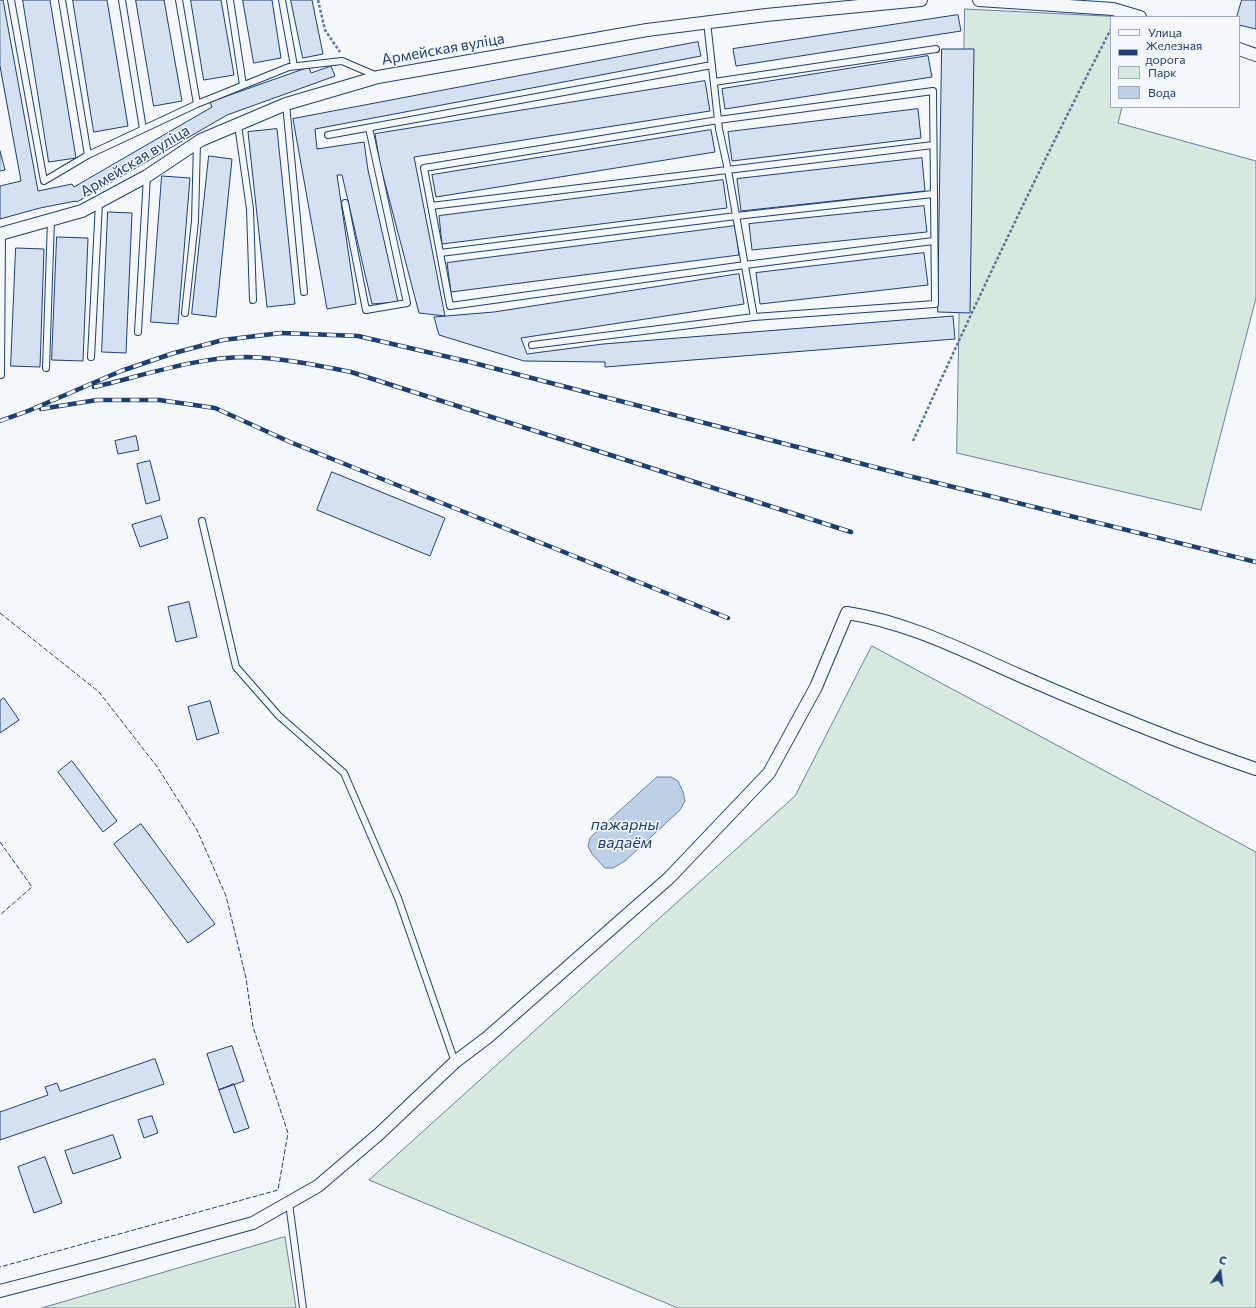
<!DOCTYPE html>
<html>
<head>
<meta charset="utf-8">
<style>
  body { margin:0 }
  #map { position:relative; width:1256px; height:1308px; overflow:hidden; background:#f4f7fb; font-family:Commissioner,sans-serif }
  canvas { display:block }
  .legend { position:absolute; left:1110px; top:16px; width:130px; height:92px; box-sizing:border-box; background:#f4f7fb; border:1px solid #9eadc5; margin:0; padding:5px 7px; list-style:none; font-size:12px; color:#1d3f73 }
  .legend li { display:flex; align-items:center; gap:8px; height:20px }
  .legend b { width:20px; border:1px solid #9eadc5 }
  .north { position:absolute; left:1200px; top:1252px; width:40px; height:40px; -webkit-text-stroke:3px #f4f7fb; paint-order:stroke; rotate:14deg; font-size:11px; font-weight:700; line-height:16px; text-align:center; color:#1d3f73 }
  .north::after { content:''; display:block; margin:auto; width:14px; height:18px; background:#1d3f73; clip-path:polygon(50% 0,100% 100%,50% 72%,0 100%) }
</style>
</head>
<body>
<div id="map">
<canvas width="1256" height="1308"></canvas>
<ul class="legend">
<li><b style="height:5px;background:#f4f7fb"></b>Улица</li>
<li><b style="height:5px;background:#1d3f73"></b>Железная дорога</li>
<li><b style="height:11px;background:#d7e8df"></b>Парк</li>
<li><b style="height:11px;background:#bed0e5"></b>Вода</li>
</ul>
<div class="north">С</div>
</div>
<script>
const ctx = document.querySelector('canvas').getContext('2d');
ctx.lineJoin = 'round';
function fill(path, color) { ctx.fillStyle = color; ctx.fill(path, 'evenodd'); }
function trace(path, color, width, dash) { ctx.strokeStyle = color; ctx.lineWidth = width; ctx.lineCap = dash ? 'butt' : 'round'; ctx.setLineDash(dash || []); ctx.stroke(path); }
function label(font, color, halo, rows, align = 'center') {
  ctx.font = font + ' Commissioner,sans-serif'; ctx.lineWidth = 3; ctx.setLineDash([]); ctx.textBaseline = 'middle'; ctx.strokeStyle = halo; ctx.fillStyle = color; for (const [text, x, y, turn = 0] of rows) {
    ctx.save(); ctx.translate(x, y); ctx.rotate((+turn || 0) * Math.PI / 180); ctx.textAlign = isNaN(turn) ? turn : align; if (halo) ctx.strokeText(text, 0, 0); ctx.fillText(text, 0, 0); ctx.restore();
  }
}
const green = new Path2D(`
  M965,9L1125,17H1111V107H1122L1118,123L1256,161V298L1201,510L957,453Z
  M872,646L1256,852V1308H678L369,1180L795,796Z
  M285,1237L296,1308H42Z`);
fill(green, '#d7e8df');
trace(green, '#687fa3', 1);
const water = new Path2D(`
  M657,777H671L678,781L683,792L685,801L680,810L625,861L613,868H605L592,854L588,846L590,838Z`);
fill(water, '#bed0e5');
trace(water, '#687fa3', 1);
const building = new Path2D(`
  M0,0H3L38,191L72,184L74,187L212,107L210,102L309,67L311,73L331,66L335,76L227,115L77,202L76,201L40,208L0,219V186L21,181L0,66Z
  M23,0H50L76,158L49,162Z
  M73,0H107L128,126L94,132Z
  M136,0H164L182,101L154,106Z
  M191,0H221L234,75L204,80Z
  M243,0H272L281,58L254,63Z
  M291,0H312L323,54L303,58Z
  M1242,0H1256V29L1239,25V17H1237Z
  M958,15L961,31L736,66L733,49Z
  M698,42L701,56L315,129L317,149L364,142L368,170L398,302L372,304L342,175H337L356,304L327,309L293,119Z
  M942,49H974L970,313L938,312Z
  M928,56L932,77L725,109L722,89Z
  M705,81L710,111L414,157L445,316L419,313L380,164L375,134Z
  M918,109L921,138L732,161L728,132Z
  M277,129L295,304L267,307L248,132Z
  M711,130L715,152L436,197L432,175Z
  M0,151L5,170L0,171Z
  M209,156L232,159L216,317L192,314Z
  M922,158L925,191L741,211L737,179Z
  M162,176L190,178L178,324L151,322Z
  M723,180L727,208L442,244L439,216Z
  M924,206L927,232L752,250L749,224Z
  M108,212L132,213L126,353L102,352Z
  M735,226L739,255L451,292L447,263Z
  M57,237L88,238L83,361L52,360Z
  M16,248L44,249L40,367L11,366Z
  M924,253L928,285L760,304L756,273Z
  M739,274L744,304L521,338L527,354L603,344L953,316L955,339L605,367V362L524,361L439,335L434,317L494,312Z
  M136,436L139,450L118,454L115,441Z
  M150,461L160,500L146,504L137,464Z
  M332,472L445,518L430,556L317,510Z
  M161,516L168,538L140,547L132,525Z
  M189,602L197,637L176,642L168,607Z
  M4,698L19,720L0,733V701Z
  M210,701L219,733L197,740L188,707Z
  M72,761L117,821L103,832L58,772Z
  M141,824L215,924L188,943L114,844Z
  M232,1046L244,1081L219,1090L207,1054Z
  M155,1059L164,1084L0,1140V1112L48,1095L45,1087L57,1083L60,1091Z
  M234,1084L249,1128L234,1133L219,1090Z
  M152,1116L158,1133L144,1138L138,1120Z
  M113,1135L121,1158L73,1174L65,1151Z
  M45,1157L62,1203L34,1213L18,1167Z`);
fill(building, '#d5e0f0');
trace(building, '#1d3f73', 1);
const service = new Path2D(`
  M11,0L44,181L88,155L197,104L289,67L342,61L377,76
  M62,0L88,155
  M122,0L143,129
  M179,0L197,104
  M230,0L243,85
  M282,0L294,66
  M707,22L719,129L728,170L754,317
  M714,82L936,49
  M286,104L304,292
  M238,125L250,209L253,300
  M328,135L712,65
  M345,203L366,310L407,303L369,128
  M431,206L933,145
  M440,253L736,216L933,194
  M185,313L195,221L197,142
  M138,332L147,176
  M532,345L754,317L935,304L933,91L718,120L424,168L450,306L745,265L933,241
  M91,357L99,203
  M46,368L51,220
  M1,375L2,233
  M202,521L236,667L279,716L344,773L398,898L455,1062
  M289,1203L303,1308`);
const minor = new Path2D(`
  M979,0L1113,9L1140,17
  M1239,49L1256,55
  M0,234L82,211L147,176L201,140L286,104L378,77L647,30L766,15L921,0
  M0,1291L100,1265L253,1223L318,1186L379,1134L455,1062L488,1037L669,878L769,773L816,687L847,613C908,622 966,652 1023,677C1099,710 1176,742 1256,769`);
trace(service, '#1d3f73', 8);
trace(minor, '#1d3f73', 14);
trace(new Path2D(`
  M318,0L325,30L340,52
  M913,441C976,302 1041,164 1111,29`), '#5e769c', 2.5, [3, 2]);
trace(service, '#f4f7fb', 6);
trace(minor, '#f4f7fb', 12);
const rail = new Path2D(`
  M94,387C142,376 197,357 246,357C282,358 316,365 351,372L851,532
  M41,409L97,400H159L215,408L290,442L728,618
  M0,421L28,411L121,371L174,353L223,340L281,333L358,336L470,362L905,475L1256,562`);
trace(rail, '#1d3f73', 4.5);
trace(rail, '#f4f7fb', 3, [9]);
trace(new Path2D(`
  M0,613L99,692L158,768L197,830L226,896L246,978L253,1027L288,1133L278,1190L0,1267
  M0,842L32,887L0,915`), '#1d3f73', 1, [5, 2]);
label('15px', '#1d3f73', '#f4f7fb', [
  ["Армейская вуліца",443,49,-10],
  ["Армейская вуліца",135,161,-31]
]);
label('italic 16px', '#1d3f73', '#f4f7fb', [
  ["пажарны",625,825],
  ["вадаём",625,843]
]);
</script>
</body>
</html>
